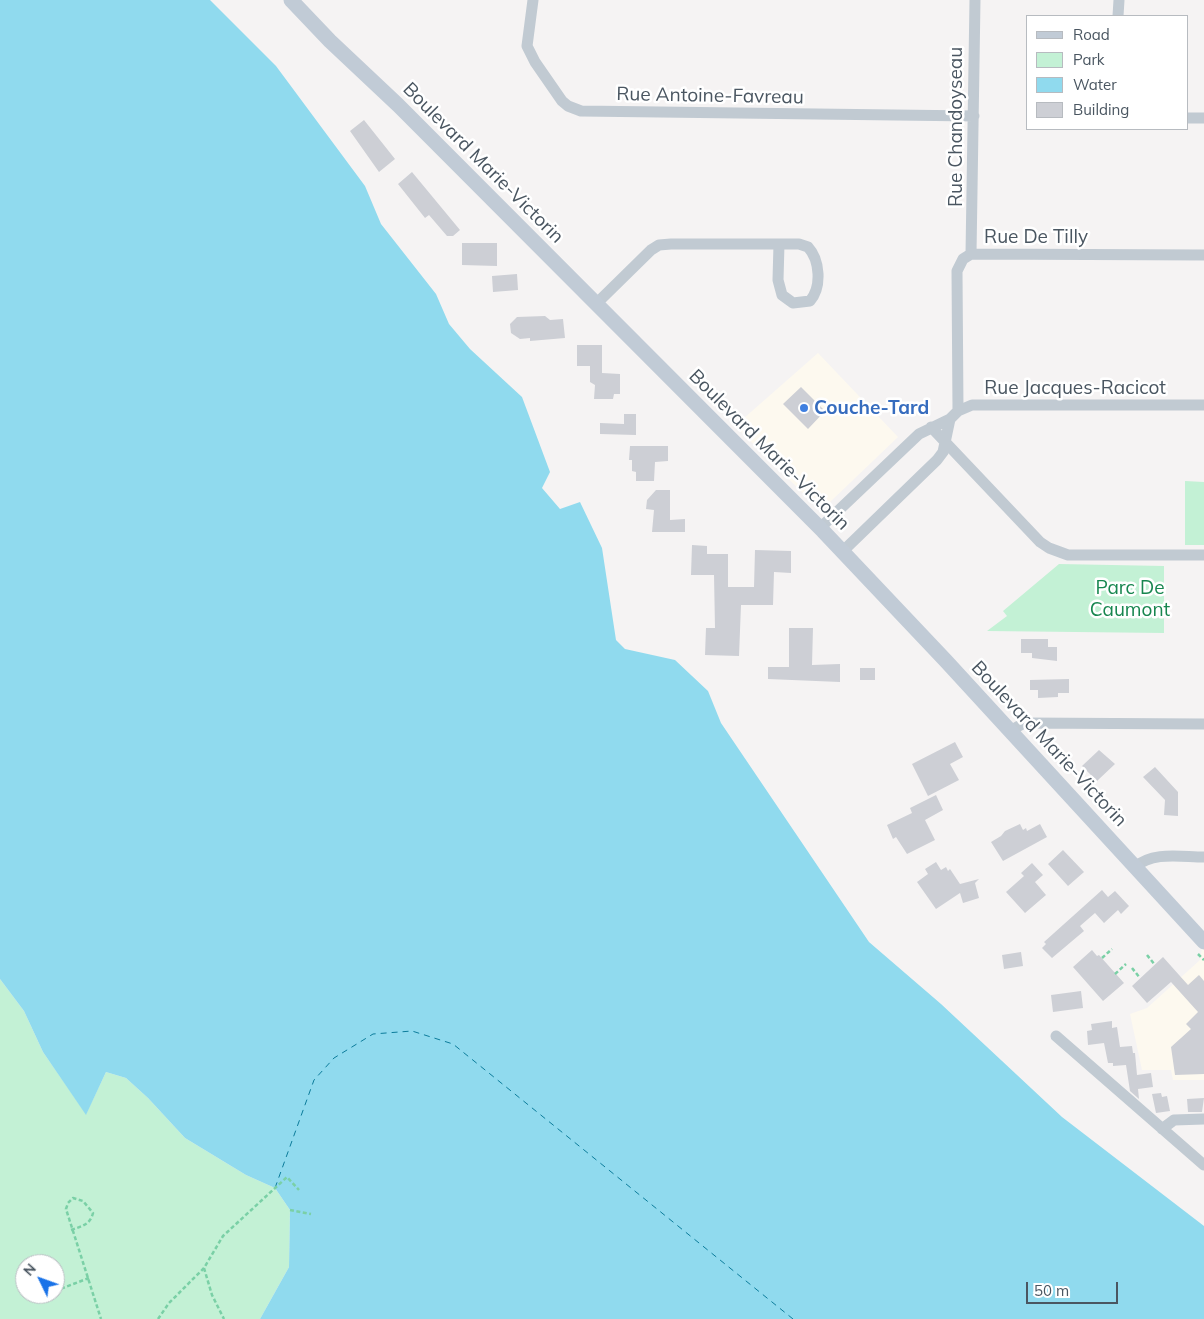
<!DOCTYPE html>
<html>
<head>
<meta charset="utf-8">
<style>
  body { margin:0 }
  #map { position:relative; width:1204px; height:1319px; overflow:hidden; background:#f5f3f3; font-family:Mulish,sans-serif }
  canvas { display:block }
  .legend { position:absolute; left:1026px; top:15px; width:162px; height:115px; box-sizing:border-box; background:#fff; border:1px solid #b7bbc0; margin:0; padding:6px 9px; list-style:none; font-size:15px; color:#4a5661 }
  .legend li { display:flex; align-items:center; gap:10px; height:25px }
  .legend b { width:25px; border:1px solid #b7bbc0 }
  .north { position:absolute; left:15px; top:1254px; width:50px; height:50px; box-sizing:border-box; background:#fff; border:1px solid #b7bbc0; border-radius:50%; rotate:312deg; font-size:14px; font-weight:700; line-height:20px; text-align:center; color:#4a5661 }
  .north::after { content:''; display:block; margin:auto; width:18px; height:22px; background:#1a73e8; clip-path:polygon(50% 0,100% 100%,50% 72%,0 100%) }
  .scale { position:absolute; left:1026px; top:1282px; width:92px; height:22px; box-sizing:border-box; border:2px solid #4a5661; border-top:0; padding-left:6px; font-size:15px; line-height:18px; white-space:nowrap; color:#4a5661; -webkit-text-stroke:4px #fff; paint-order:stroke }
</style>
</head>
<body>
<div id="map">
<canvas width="1204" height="1319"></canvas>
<ul class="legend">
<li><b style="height:6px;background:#c1cbd6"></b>Road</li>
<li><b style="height:14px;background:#c3f1d5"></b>Park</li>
<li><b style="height:14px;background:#90daee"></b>Water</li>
<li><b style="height:14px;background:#cdcfd5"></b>Building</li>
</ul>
<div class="north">N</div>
<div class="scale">50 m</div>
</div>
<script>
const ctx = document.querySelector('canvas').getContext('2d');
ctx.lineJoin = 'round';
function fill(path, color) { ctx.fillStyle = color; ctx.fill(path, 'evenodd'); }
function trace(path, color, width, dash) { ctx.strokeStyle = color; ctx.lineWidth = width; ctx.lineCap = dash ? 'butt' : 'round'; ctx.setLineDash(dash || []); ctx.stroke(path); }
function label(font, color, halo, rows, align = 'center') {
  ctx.font = font + ' Mulish,sans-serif'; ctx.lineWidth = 5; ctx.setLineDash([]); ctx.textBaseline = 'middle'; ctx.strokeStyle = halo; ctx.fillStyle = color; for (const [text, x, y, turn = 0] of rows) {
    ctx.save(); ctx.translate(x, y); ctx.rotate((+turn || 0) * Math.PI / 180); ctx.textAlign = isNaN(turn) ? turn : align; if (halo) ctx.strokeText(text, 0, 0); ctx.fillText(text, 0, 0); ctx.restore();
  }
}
fill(new Path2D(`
  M818,353L898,437L829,503L817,507L735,426Z
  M1204,937V1080H1173L1171,1070H1142L1130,1014L1147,1008L1200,960Z`), '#fdf9ef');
fill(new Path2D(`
  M1185,481L1204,482V545H1185Z
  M1059,564L1164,566V633L987,631L1007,616L1003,611Z
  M0,979L24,1011L43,1052L86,1114L106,1072L126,1078L148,1098L185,1138L246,1175L275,1188L290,1210L289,1267L260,1319H0ZM25,1264H55V1294H25Z`), '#c3f1d5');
fill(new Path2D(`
  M0,0H210L276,66L365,186L381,224L436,294L449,324L470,349L522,397L550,472L542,488L560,509L580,502L602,548L616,640L625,649L675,660L708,691L721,723L869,942L941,1004L1062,1117L1204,1226V1319H260L289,1267L290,1210L275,1188L246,1175L185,1138L148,1098L126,1078L106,1072L86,1115L43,1052L24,1011L0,979Z`), '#90daee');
trace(new Path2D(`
  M275,1188L314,1080L334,1058L373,1034L412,1031L453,1044L793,1319`), '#0c7c9b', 1, [6, 5]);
fill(new Path2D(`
  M364,120L395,159L379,172L350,131Z
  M412,172L460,230L453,236H447L429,215L425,218L398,184Z
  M462,243H497V266L462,265Z
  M517,274L518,290L493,292L492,276Z
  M545,316L550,320L563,319L565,338L530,341V338L520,339L511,333L510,324L517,317Z
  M577,345H602V373L620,374V394H614L613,399H594L595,385L590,382V366H577Z
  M801,387L825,411L808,429L783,404Z
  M624,414H636V435L600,434V423L624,424Z
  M630,446H668V461L655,462L654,481H636V472L632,471V460H629Z
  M656,490H670V520L685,519V532H652L654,510L646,509L647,500Z
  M692,545L707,546V554H728V587H754L755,550L791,551V573L774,572L773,605H741L739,656L705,655L706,628H715L714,575H691Z
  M789,628H813L812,665L840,664V682L768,679V667H789Z
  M1021,639H1048V647H1057V661L1032,658V653H1021Z
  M860,668H875V680H860Z
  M1069,679V693H1058V697L1038,698V690H1030V680Z
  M955,742L963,757L950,764L959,780L928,796L912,764Z
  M1099,750L1115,764L1097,781L1082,766Z
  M1155,767L1178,792V816L1164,815L1165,800L1143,777Z
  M936,795L943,810L925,820L935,840L907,854L896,837L893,839L887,825L912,813L910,808Z
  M1020,824L1023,830L1026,828L1027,831L1040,824L1047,837L1003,861L991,842L1001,836L1005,831Z
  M1063,850L1084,872L1068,886L1048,864Z
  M936,862L941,870L946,867L948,871L950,869L960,884L979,879L975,883L979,898L963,903L960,893L936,909L917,882L928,874L925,869Z
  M1032,863L1043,875L1035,882L1046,895L1025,913L1006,892L1024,876L1021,873Z
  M1102,890L1108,897L1115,891L1129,906L1121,914L1118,910L1104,923L1095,913L1080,926L1084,931L1052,958L1042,948L1046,944L1044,942Z
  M1092,950L1097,956L1099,955L1124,983L1103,1001L1073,967Z
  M1021,952L1023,966L1004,969L1002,955Z
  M1163,957L1188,985L1199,975L1204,981V1074L1175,1075L1171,1047L1191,1029L1186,1024L1198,1012L1171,982L1147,1003L1132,986Z
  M1081,991L1083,1008L1053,1012L1051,995Z
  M1112,1021V1028L1117,1027L1120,1047L1132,1046L1133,1053H1135L1137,1075L1151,1073L1153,1087L1138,1089L1139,1099L1130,1091L1126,1065L1113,1066V1063H1108L1104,1043L1088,1045L1087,1031L1092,1030L1091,1024Z
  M1161,1093L1162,1097L1167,1096L1170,1111L1156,1113L1152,1094Z
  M1204,1098L1202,1112H1188L1187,1099Z`), '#cdcfd5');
trace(new Path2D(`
  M1198,954L1204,960
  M1147,955L1155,965
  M1102,958L1112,949
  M1132,968L1140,978
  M1115,974L1126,964
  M290,1210L311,1214
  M71,1230C82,1226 90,1225 93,1213L83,1201L73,1198L68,1203L66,1209L101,1319
  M204,1268L212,1295L224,1319
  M55,1291L89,1278
  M158,1319L169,1303L204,1268L223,1236L287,1177L299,1190`), '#7ad0a6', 2.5, [4, 2.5]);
trace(new Path2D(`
  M533,0L527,46L535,62L562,101L568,106L581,111L974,116
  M1118,16L1119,0
  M1188,118H1204
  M971,254L975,0
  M596,304L651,250L659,245L671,244H799L808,247C820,260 822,287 810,301L793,303L782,295L778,280L779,244
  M958,411L957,271L963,259L971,254L1204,255
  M931,427L1040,542L1049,548L1068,555H1204
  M820,528L919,434L950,419L958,411L972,405H1204
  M842,552L937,460L943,452L950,419
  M1010,731L1024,723L1204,724
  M1135,867C1153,851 1181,857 1204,857
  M1056,1036L1204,1165
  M1162,1129L1174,1120L1204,1119`), '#c1cad2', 11);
trace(new Path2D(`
  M291,0L330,41L398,105L823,531L946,661L1204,942`), '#c1cbd6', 15);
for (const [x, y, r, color] of [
  [804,408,5,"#3f7fe0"]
]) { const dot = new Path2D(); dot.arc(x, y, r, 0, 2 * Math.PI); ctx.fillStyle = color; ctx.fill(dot); trace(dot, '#fff', 2); }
label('19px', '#4a5661', '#fff', [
  ["Rue Antoine-Favreau",710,96,1],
  ["Rue Chandoyseau",956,127,-90],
  ["Boulevard Marie-Victorin",483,163,45],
  ["Rue De Tilly",1036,237],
  ["Rue Jacques-Racicot",1075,388],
  ["Boulevard Marie-Victorin",769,450,45],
  ["Boulevard Marie-Victorin",1049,744,47]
]);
label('bold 19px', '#366cbe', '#fff', [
  ["Couche-Tard",814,408]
], 'left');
label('19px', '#17864f', '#fff', [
  ["Parc De",1130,588],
  ["Caumont",1130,610]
]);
</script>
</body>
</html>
